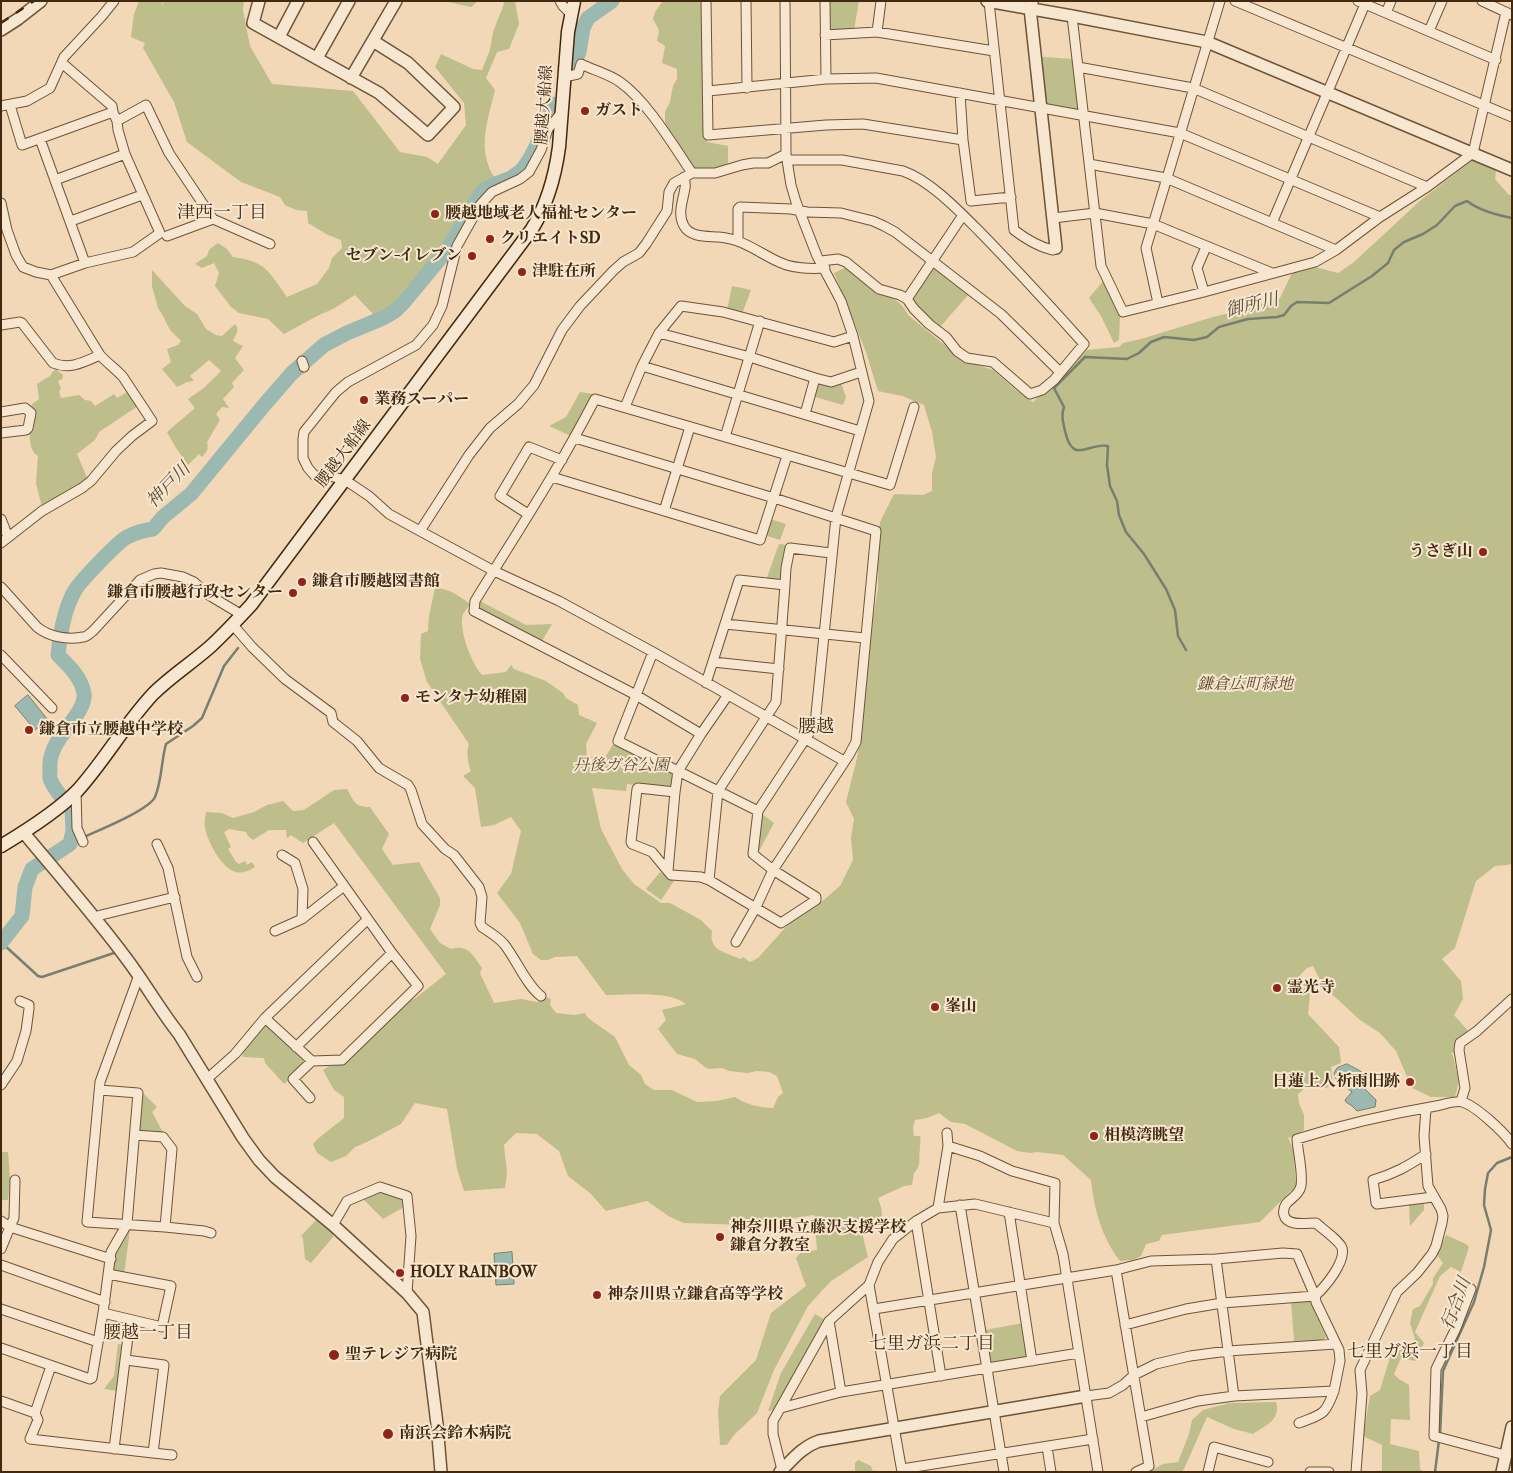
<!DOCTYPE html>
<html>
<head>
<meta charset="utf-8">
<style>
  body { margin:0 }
  #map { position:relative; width:1513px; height:1473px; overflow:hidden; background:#f2d8b6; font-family:"IM FELL French Canon",serif }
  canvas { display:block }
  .frame { position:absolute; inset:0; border:2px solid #41280e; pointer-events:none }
</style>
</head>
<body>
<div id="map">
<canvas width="1513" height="1473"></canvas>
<div class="frame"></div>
</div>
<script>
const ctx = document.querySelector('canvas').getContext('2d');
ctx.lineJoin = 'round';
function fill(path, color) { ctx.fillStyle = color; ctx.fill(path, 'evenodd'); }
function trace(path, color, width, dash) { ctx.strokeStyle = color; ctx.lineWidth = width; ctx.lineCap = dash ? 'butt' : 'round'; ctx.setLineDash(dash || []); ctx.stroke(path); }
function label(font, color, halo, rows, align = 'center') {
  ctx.font = font + ' "IM FELL French Canon","Noto Serif JP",serif'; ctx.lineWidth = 4; ctx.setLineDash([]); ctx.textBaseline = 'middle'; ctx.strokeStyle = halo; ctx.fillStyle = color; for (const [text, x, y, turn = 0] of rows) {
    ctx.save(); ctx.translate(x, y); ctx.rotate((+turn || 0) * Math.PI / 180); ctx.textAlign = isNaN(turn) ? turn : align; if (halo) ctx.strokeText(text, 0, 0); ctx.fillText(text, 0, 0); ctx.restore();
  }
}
fill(new Path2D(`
  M139,1H163L161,8L164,1H244L243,10L250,46L272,84L353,91L400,152L427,157L438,164L466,125L464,103L435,67L441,54L473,69L482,70L490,50L493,32L504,4L503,1H515L519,24L509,49L497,52L486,78L495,90C488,119 476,151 495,178L487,183L473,200L439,256L407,287L390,307L373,314L355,295L333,309L317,316L284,334L268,319L239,313L231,307L215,286L219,273L214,263L202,268L195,264L207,256L209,250L218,243L227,249L233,257C267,262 268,271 287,297L317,284L329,268L332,258L342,248L341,240L328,235L308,223L307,211L296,210L285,205L280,197L241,182L187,142L174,102L143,48L145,43L131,37L134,14Z
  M444,1H478L471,7Z
  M663,1H703L704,94L707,142L728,146V163L708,176L690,171L665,122V112L670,102L673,86L677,79V69L662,63L665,46L657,41L659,30L653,19L655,12Z
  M827,1H859L854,30L829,32Z
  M1042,57L1074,59L1079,108L1076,111L1048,106L1046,104Z
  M1473,160L1496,171L1495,179L1509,195H1512V863L1508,865L1495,866L1476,881L1455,948L1442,959L1461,981L1463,999L1454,1015L1469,1032L1456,1053H1451L1453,1056L1459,1081L1455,1097H1431L1412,1088L1396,1051L1380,1033L1360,1020L1323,986L1313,966L1307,968L1300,975L1304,987L1310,994L1308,1014L1339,1047L1341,1063L1331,1067L1333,1084L1326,1088H1305L1298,1094L1299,1103L1304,1115V1130L1296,1135L1288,1138L1293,1148L1296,1186L1260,1222L1162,1235L1159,1241L1146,1244L1141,1256L1133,1260L1120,1261C1102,1238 1094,1209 1091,1180L1063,1155L1037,1152L1030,1153L1017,1151L965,1124L951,1122L939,1113L927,1118L915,1120L913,1127L914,1136H920C921,1142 920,1144 920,1149C918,1158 922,1166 914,1173L912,1185L904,1186L878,1198C880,1205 884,1213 881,1220L867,1221L861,1228L868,1257L831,1281L808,1306L774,1370L757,1413L734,1435L727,1445H720L718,1412L720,1396L756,1360L771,1313L806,1286L796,1258L801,1252L817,1250L814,1215L749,1225L684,1223L670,1217L647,1201L606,1211L591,1194L568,1176L559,1151L537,1134L516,1133L504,1145L507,1173L505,1188L464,1191L457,1169L447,1109L415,1103L401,1124L367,1142L355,1147L346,1156L331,1162L317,1153L313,1144L320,1137L344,1118V1097L334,1090L323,1070L329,1066L345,1063L407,1003L417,997L446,974L334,823L303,843L291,835L287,838L286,830H269L253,840L248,836L246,832L229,829L224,832L231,847L228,849L236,862L239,864L245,861L247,865L252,862L255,867C250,870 242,874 236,872C221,868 208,842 205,828C204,823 205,817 206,812L222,813L233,818L254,812L267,805L283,801L293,811L304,810L334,790L347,789C354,801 354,807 370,807L389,834L382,849L393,865L419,862L440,898V905L430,929L440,943L451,949C469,944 473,956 482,968L480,973L494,1003L521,999L537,1002L546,997L551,999L550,1005L556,1013L574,1015L585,1013L588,1018L615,1037L629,1065L641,1075L645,1084L654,1090H672L697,1102L717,1101L735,1097C745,1104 760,1108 773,1108L778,1097L783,1093L777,1076L769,1072L757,1071L747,1073L729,1071L722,1068L709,1069L705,1067L695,1059L677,1054L658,1029L666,1020L662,1010L686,1004C670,990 627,995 606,995L577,956L555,957L548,960H541L533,954L520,923L497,893L511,874L521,831L511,817L494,825L481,827L475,788L463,776L471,771C468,765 466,750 469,744L427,682L420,659L421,634L428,631L429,616L435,588C449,588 459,596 470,604C468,607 465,611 463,614C458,630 472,664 482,675L506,672L511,665L514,669L546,681L563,693L566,698L578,705L579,715L597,723L586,744L588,774V756L604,759L614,743L672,772L674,776L673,787L671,789L627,784L626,791L592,788L601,829L622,869L634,884L661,903H670L701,920L712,931C712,934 711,937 712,940C714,952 731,954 740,959L743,957L750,962L758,958L794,918L820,903L840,886L853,860L851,838L854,819L846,802L857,758L861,728L869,642L878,588V547L880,522L894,494L923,495L932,491V473L936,457L932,432L924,405L902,396L878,391L866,352L834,273L851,265C856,272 863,285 871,289C887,298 899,296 908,315L963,360L993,370L1016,390L1033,402L1087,350L1119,347L1123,343L1141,339L1213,317L1246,309L1280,298L1292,273L1315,267L1338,273L1354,262L1422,199Z
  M935,268L969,294L940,327C930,320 914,311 912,298L931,269Z
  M152,270L185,306L197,314L206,329L216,335L222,336L235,324C240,330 236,334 233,341L243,346L235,358L244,370L232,383L234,387L223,399L229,408L222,407L216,414L220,420L207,442C209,449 207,451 202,457L199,454L188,465L176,448L167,432L195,408L188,399L204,388L221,371L209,360L190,376L194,381L187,382L177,387L162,369L171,362L167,349L178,345L181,341L170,330L163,316L158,308L152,286Z
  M1103,281L1120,317L1119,340L1114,343L1101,316L1089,298Z
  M732,286L751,290L742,314L727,310Z
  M55,369L63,375L62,379L58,381L61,389L59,391L61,398L79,395L85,400L91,401L95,406L114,394L117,398L129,391L138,406L99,432L95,440L77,454L88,480L42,507L36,483L38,456L34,453L31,447L29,432L34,412L31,405L39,399L37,384L50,376Z
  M820,382L841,383L846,397L843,405L812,396L816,384Z
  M580,392L594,394L571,436L549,426L566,417Z
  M770,519L786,524L780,540L764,535Z
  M779,544L787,545L783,579L780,581L766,580Z
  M480,601L526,625L552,624L542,641L477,608Z
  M762,814L774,823L758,853Z
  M660,872L674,881L661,900L646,889Z
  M262,1025L268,1026L305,1062V1065L284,1084L265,1063L264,1058L243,1057L242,1053Z
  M141,1091L157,1107L152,1112L165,1136L141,1134L136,1129Z
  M1,1152H8L10,1178L8,1200H1Z
  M381,1190L400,1198L404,1203V1207L383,1219L363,1199Z
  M1424,1202V1210L1410,1226L1409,1204Z
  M317,1219L333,1232V1237L311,1263L305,1259L303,1238L301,1236Z
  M130,1230L124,1275L113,1272L115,1255Z
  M1446,1235L1466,1244L1469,1247L1461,1272L1451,1267L1440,1276L1415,1332L1424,1343L1415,1361L1401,1358L1394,1374L1399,1379L1409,1385L1410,1420L1391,1419L1390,1444L1419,1451L1420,1469L1423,1472H1382V1445L1363,1436L1370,1396L1380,1390L1391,1354L1405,1348L1415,1339L1410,1323L1413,1309L1420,1306L1433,1284V1278L1443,1263L1437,1255Z
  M1291,1301H1310L1326,1337L1324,1340L1294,1341Z
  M815,1314L824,1319L774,1410L768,1411L781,1373Z
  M1023,1323L1029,1355L1026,1358L993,1364L989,1361L985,1330Z
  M118,1344L124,1345L118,1391L104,1389L114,1376Z
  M1276,1402C1281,1420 1266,1425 1253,1434L1234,1429L1207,1417L1184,1469L1181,1472H1148L1163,1464L1178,1462L1189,1434L1192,1420L1203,1410L1229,1403Z
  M858,1460L871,1466L873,1472H855V1463Z`), '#bdbe8c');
const water = new Path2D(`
  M28,695L48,720L35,730L15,706Z
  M1347,1064C1360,1071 1370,1073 1365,1089L1376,1100L1375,1107L1357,1111L1352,1106L1346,1102L1345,1100L1352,1092L1336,1079L1334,1073L1337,1068Z
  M512,1252L514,1284L496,1285L494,1254Z`);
fill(water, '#9bb9b1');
trace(water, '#777f70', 1);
trace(new Path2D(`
  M1186,650L1178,636L1175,610L1166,589L1144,554L1126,532L1119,515L1117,501L1110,486L1107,465L1108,446C1088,442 1073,466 1065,431C1063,422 1061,415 1064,407L1054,388L1085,357L1127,359L1139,353L1151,342L1164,337L1194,340L1207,337L1219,327L1248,319L1277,317L1284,315L1291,306L1297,302L1329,303L1372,276L1388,263L1394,250L1404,242L1423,234L1437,225L1455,206L1467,201C1480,211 1496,215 1512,218
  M84,837C99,830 149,810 155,797C162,780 161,762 166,744L193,726L202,718L224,666L238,648
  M70,844L79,840
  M2,943L38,976L42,977L114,953
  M1440,1435L1443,1371L1474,1302L1484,1267L1491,1230L1484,1205L1485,1189L1488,1173L1497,1163L1512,1157
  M1435,1472L1439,1440`), '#777f70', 2.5);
trace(new Path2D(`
  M573,65L579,52L583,28L588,18L612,1
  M1,943L22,916L25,887L32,869L70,844L73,831L72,809C65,801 55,791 51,781C49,778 50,773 50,769C47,738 87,716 84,693C81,677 69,666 58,655C60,635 64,610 74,592C79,582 118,542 127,537C135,533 144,530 153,529L163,517L191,494L265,404L292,373L324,345L347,333L383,318L395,311L404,302L448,249L477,199L484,190L493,185L511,178L522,170L529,160L537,145L553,104`), '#9bb9b1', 15);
const minor = new Path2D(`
  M560,1L563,6L571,14
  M706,1L708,135L826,125L863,124L963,140
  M746,1L747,88
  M825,1L826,79
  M1235,1L1512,117
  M1358,1L1496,60
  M1482,1L1512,15
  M989,2L1014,230C1026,239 1038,247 1053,250L1056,248
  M1386,13L1391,1
  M1072,16L1101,266L1123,312L1204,292L1315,262L1336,250L1380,217L1427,187L1473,153L1506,12
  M1429,31L1442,1
  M877,32L881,1
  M825,35L877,32L994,51
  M1078,67L1193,88L1427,187
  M564,77L578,74L581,64C593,70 609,74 620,82C647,101 673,145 692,173
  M708,91L826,79L876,78L1180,133L1380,217
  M960,93L963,140L971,201L1011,197
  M10,105L22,145L113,112
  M1,106L27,101L50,88L64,57L102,16L114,1
  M562,112L548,129L541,150L529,172L520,179L492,192L480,205L457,246L442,306L433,325L416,345L348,382L336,392L304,432L303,439V458L308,468L315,476H330L345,480L369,496L389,514L420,531L494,571L559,601L653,652L844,761
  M117,121L146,105L169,153L213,219L270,244
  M40,139L85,263
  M787,160H842L903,171C931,181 960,212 981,233C1016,269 1050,306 1084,344L1054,380L1042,390L1030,394L993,362L967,358L957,351L946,337L929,324L914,309L907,299L963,215
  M1089,164L1166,178L1336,250
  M684,177C685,181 686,185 685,188C683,201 677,214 684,226C691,238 708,236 719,237C743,239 759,253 779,262C793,269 810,269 825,268
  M55,180L125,154
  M1,203L7,230L16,255L23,267L36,272L51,275L85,263L133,252L160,233L125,154L118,130L117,121L113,112L112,106L62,63
  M1053,218L1095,213L1153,224L1272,273
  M71,221L142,195
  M1272,223L1365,4
  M167,236L213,219
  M738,240V209L740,207L791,209L807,212L841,213L873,221L884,226L895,232L1001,314L1060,372
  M821,261L838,259L846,262L879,289L900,295L907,299
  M1204,292L1197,268L1206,247
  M1158,303L1146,248L1220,1
  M1,325L20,322L22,323L53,363C70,370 84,362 100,355
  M659,333L750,357L815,378L805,414
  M302,361L304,367
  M642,366L860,431
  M815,378L831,382L861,372
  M625,407L642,366L659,333L681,306L723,312L834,342L853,336
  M1,412L25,408L31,413L28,428L26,430L1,433
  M725,437L760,321
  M575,438L774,498L876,531L856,742L849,755L773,870L756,907L736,942
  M552,477L760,540L787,456
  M664,511L690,427
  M528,514L500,496L529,447L562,460
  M1,519L8,537
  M420,531L469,455L490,428L518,404L534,385L562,330L580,306L613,271L623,262L639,253L646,244L667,211L669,192L674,183L692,173H715L742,165L753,163H768L786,154
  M1,543L42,511L82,488L91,481L116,451L132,436L152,421L123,377C116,369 107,363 100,355L51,275
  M1,587L37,627C49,637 68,640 83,637C87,637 90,633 93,631L140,580L154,574L161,573L183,577L194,582L207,594L242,615
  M725,624L865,638
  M233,625L252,647L285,679L331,713L333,722L357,741L379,768L408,785L411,790L422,824L445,849L454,855L479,887L482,897L480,923L482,927C489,932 498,937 504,944C516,959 527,986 541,996
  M653,652L618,741L758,811
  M1,655L52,708
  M713,662L779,669
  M706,683L739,580L785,585L786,568L790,548L831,553
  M701,734L636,695L474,611L475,601C516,534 559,469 595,399L890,485L914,407
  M76,791L77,828L83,842
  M675,792L638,788L637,789L631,842L632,844L652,852L671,875L701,877L709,880L781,923L816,900V897L773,870L753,854L758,811L815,724L836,517L869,401L853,336L841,301L817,256L796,202L791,185L786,154L785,1
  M157,844L168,868L187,957L197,977
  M668,871L675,792L678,771L701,734L728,695
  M709,880L718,791L776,702L785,585
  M94,918L101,915L175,897
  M302,919L344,886
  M275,931L302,919L303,889L295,863L282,855
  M139,975L100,1082L87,1222L165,1227L204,1231L211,1233
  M265,1018L312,1061
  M296,1047L392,953
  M207,1079L235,1054L265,1018L368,919
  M1,1085L17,1061L26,1031L29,1009V1005L20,1001
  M310,1098L293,1079L312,1061L342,1060L418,986L392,953L313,842
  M1461,1101L1465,1088L1459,1050L1460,1043L1477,1031L1512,999
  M135,1135L163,1137L172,1149L165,1227
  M948,1146L980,1156L1012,1171L1055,1183L1054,1223
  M1426,1154C1408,1166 1394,1174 1373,1180L1376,1203L1377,1204L1433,1197
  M15,1180L14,1218L10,1227L111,1259
  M960,1205L1004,1472
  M938,1208L948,1146L947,1133
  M1009,1212L1032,1361
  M1,1221L10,1227L1,1249
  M916,1221L941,1376
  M333,1225L347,1201L380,1187L407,1196L411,1236L407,1293
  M1216,1259L1234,1396
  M1,1265L105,1302
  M1116,1270L1149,1466L1136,1472
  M869,1285L902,1472
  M1471,1289L1456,1328L1436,1369L1434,1436L1505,1455
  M1,1309L98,1342
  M874,1309L1116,1270L1151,1261L1216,1259L1283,1253L1297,1254L1315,1296L1316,1302L1339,1350L1340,1361L1334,1391L1234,1396L1198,1401L1141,1417
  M103,1313L162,1327L171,1286L108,1274
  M829,1321L841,1392
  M1125,1325L1186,1309L1222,1303L1315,1296C1325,1287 1346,1262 1342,1248C1340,1241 1321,1228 1316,1223C1307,1223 1287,1227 1284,1215C1283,1211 1284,1207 1286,1204C1291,1198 1299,1195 1301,1186C1303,1171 1298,1154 1297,1139C1342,1125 1389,1114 1436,1106C1443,1105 1455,1100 1462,1102C1475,1105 1505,1133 1512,1144
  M1,1348L90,1379L92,1378L103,1313L111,1252L127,1224L138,1093L100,1090
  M1086,1396L1109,1393L1123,1385L1134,1375L1156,1364L1190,1356L1228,1351L1336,1344
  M1,1401L35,1413L51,1366
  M781,1408L841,1392L1079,1353
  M35,1413L38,1420L30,1439L153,1453L164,1365L126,1360
  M1299,1423C1322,1414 1325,1416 1334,1391
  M1047,1447L1051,1472
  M114,1449L130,1320
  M153,1453L172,1455
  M902,1469L1093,1439
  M782,1470L773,1434V1421L829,1321L869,1285L878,1262L893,1239L916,1221L938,1208L975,1204L1054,1223L1063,1254L1098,1472
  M1208,1472L1214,1447L1268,1462
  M1310,1472H1329
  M1356,1472L1362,1394L1360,1370L1397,1292L1417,1273L1432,1254L1436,1246L1442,1223L1443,1216L1441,1209L1428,1186L1424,1136L1426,1108`);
const tertiary = new Path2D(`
  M259,1L253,23L379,93L428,135L454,107L408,63L373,41
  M987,1L1072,16L1207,42L1512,170
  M1032,3L1030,8L1056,248
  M1,30L18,19L41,1
  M279,37L298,1
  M317,58L349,1
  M351,78L396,1
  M24,833C58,874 94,915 126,958C145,983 160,1010 179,1034L243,1138L259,1160L275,1177L333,1225L407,1293L423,1312L437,1424L441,1472
  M780,1472C793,1459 802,1447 819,1441L1086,1396
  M1502,1472L1512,1427`);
const secondary = new Path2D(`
  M1,846C26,831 58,811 78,790C105,760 125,724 153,694C171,676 192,663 211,646C225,633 238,619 251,605L532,229C548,203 555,177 559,147L568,32L574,1`);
trace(minor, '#6d5438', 11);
trace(tertiary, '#6d5438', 14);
trace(secondary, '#41280e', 15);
trace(minor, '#f7e6d0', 9);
trace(tertiary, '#f7e6d0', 11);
trace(secondary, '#f7e6d0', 12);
trace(new Path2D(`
  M1,23L34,1`), '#41280e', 2.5, [9, 9]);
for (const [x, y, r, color] of [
  [585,111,5,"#8f2418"],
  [435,214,5,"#8f2418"],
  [490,239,5,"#8f2418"],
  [472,256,5,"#8f2418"],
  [522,272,5,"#8f2418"],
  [364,400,5,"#8f2418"],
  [1483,552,5,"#8f2418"],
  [302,582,5,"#8f2418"],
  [293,593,5,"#8f2418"],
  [405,698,5,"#8f2418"],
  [29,730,5,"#8f2418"],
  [1277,988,5,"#8f2418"],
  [935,1007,5,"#8f2418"],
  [1410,1082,5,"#8f2418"],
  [1094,1136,5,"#8f2418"],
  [720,1237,5,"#8f2418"],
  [400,1273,5,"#8f2418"],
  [597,1295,5,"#8f2418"],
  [334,1355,6,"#8f2418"],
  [388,1434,6,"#8f2418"]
]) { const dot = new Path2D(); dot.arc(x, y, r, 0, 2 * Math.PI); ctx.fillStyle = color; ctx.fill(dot); trace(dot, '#f7e6d0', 2); }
label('16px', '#41280e', '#f7e6d0', [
  ["腰越大船線",545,105,-86],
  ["腰越大船線",344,454,-53]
]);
label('bold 16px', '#41280e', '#f7e6d0', [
  ["ガスト",595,111],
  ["腰越地域老人福祉センター",445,214],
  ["クリエイトSD",500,239],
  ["セブン-イレブン",462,256,"right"],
  ["津駐在所",532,272],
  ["業務スーパー",374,400],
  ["うさぎ山",1473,552,"right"],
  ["鎌倉市腰越図書館",312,582],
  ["鎌倉市腰越行政センター",283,593,"right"],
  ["モンタナ幼稚園",415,698],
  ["鎌倉市立腰越中学校",39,730],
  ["霊光寺",1287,988],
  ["峯山",945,1007],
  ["日蓮上人祈雨旧跡",1400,1082,"right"],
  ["相模湾眺望",1104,1136],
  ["神奈川県立藤沢支援学校",730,1228],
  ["鎌倉分教室",730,1246],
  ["HOLY RAINBOW",410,1273],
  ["神奈川県立鎌倉高等学校",607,1295],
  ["聖テレジア病院",345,1355],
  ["南浜会鈴木病院",399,1434]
], 'left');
label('italic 16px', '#604e2e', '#f7e6d0', [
  ["鎌倉広町緑地",1245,685],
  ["丹後ガ谷公園",621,766]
]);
label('18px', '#41280e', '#f7e6d0', [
  ["津西一丁目",222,214],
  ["腰越",816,728],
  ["腰越一丁目",148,1334],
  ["七里ガ浜二丁目",932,1345],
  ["七里ガ浜一丁目",1410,1353]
]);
label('italic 18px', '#584c37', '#f7e6d0', [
  ["御所川",1252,306,-13],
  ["神戸川",169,486,-46],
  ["行合川",1457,1304,-70]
]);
</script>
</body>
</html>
